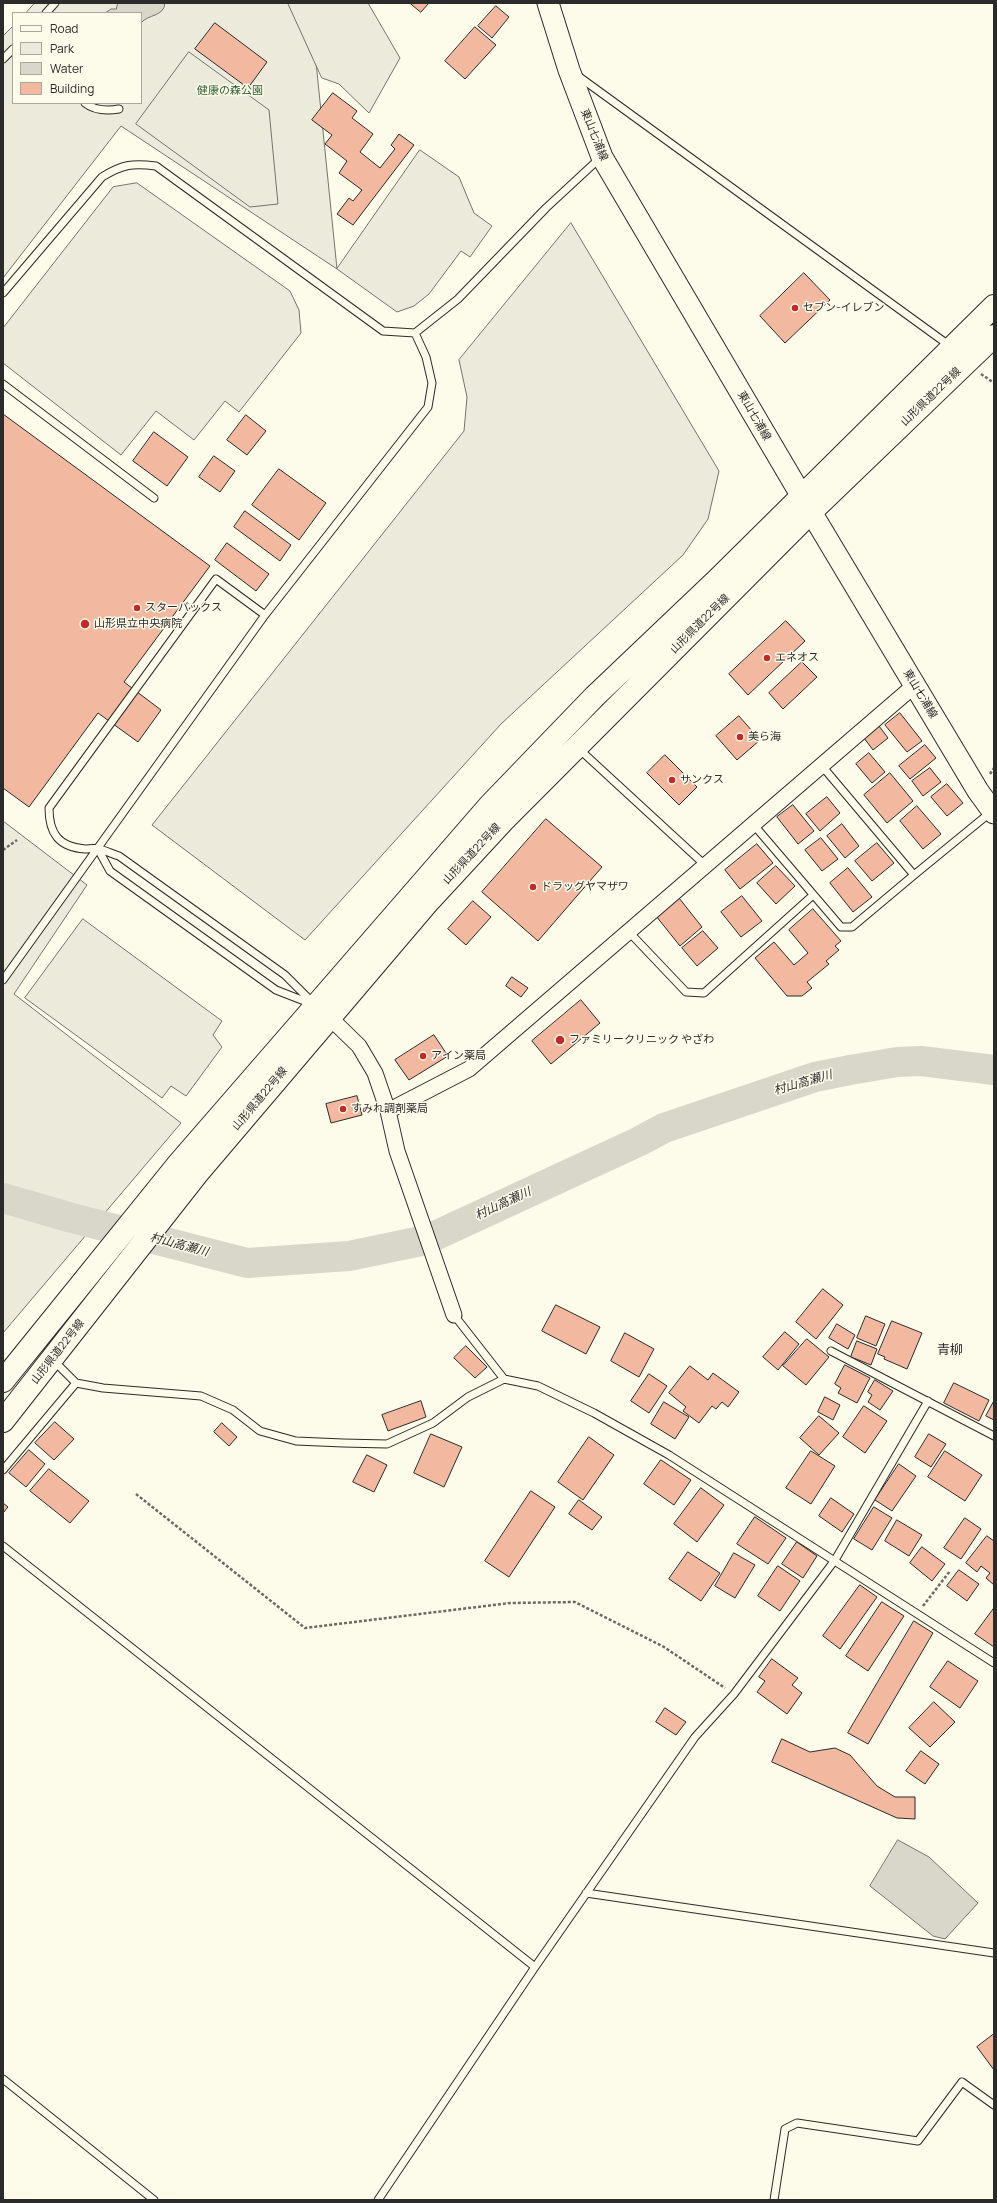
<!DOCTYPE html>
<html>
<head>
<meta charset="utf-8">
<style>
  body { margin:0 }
  #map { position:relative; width:997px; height:2203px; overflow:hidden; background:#fdfbea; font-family:Manrope,sans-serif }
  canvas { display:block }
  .frame { position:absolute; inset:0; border:4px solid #2b2b2b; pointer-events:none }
  .legend { position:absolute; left:12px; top:12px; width:130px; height:92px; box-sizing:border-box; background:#fdfbea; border:1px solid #a9a89e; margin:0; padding:5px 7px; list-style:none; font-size:12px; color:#2b2b2b }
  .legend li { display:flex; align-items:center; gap:8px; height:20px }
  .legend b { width:20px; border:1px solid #a9a89e }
</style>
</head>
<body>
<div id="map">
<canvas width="997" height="2203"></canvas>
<div class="frame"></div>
<ul class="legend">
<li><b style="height:5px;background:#fdfbea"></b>Road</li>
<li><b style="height:11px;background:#ecebdb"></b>Park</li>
<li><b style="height:11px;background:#d8d7c9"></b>Water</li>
<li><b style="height:11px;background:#f2b8a0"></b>Building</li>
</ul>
</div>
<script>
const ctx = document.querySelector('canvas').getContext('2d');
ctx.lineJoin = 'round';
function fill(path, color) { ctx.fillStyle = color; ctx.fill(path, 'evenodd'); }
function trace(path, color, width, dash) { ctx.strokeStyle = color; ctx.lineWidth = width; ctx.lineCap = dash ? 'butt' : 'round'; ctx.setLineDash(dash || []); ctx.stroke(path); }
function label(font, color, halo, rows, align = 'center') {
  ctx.font = font + ' Manrope,"Noto Sans JP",sans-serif'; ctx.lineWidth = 3; ctx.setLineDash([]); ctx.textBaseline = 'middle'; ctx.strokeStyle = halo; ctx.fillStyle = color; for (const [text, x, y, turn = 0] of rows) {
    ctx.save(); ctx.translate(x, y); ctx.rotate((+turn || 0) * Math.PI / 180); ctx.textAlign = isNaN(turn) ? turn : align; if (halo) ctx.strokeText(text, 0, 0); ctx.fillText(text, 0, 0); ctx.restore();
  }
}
const green = new Path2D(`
  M35,3H310L337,269L121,126L3,278V36L13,26V103H141V13H26Z
  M3,821L87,885L14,994L181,1123L3,1333Z`);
fill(green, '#ecebdb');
trace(green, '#74746e', 1);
const parking = new Path2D(`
  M288,3H368L400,58L369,113L339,84L322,78Z
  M189,52L269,110L278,204L250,207L136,124Z
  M420,150L459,177L474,213L492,226L470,257L461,251L429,294L414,306L397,312L337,269Z
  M137,183L290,291L299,310L301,333L239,412L225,401L194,440L156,411L121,455L3,363V328L113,187Z
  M571,223L719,471L708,519L683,555L501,724L305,940L152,825L464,431L467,397L459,360Z
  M83,919L222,1021L213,1035L222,1047L186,1096L171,1086L162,1098L25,998Z`);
fill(parking, '#eceadb');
trace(parking, '#74746e', 1);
const water = new Path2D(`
  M118,3H165C164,17 148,14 141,23V13H105L111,9H116Z
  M898,1840L929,1857L978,1903L945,1939L933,1936L870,1886Z`);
fill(water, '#d8d7c9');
trace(water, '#74746e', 1);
trace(new Path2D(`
  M3,1198L72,1218L247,1263L349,1256L426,1240L640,1141L664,1128L815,1077L850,1070L897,1062L921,1061L994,1070`), '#d8d7c9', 30);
const building = new Path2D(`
  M410,3H429L421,12Z
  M496,6L509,17L492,38L478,26Z
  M215,23L267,62L248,88L195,49Z
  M475,27L496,45L465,79L445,61Z
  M333,93L357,111L352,118L373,134L360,152L380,168L395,149L391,145L399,134L414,145L353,225L337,214L349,198L353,201L362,190L339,173L347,161L325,144L332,135L312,120Z
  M804,273L830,300L785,343L760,316Z
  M3,414L210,566L124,682L161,710L138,742L98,713L29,807L3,788Z
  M246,415L266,431L247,455L227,440Z
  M154,432L188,457L167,486L133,461Z
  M214,456L235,471L220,492L199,477Z
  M279,469L326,503L299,540L252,505Z
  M245,511L291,545L280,561L234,527Z
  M227,543L269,574L256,591L215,560Z
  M786,621L805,641L748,695L729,674Z
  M802,662L817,677L783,709L769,693Z
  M900,713L922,741L907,752L885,725Z
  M739,716L760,740L737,760L716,736Z
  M879,726L888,738L873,750L864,738Z
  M925,745L936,758L910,779L899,766Z
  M869,753L885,772L872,783L856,764Z
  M665,755L697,787L679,805L647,773Z
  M930,768L941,782L923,796L912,781Z
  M890,773L913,801L887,823L864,795Z
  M947,784L963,803L947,816L931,797Z
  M827,797L840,813L820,831L806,814Z
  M793,805L814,831L798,844L777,817Z
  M917,806L941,834L923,849L900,821Z
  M546,819L602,867L538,941L482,892Z
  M842,824L859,846L845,858L827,836Z
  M821,838L838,859L822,871L805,850Z
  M877,843L894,863L872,881L855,861Z
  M757,844L773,863L740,889L725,870Z
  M776,866L795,886L776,904L757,883Z
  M848,868L872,897L853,912L830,883Z
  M742,896L762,921L741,937L721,912Z
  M679,898L702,927L680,946L656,916Z
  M473,901L491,917L466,945L448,929Z
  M813,909L841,941L835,946L839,950L826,961L829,964L807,982L812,988L802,996H787L755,958L774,942L794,965L808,953L789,930Z
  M703,931L718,948L697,966L682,948Z
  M512,977L528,988L521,997L506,986Z
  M581,1000L600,1023L551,1064L532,1041Z
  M434,1035L448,1056L409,1080L395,1060Z
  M357,1096L362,1115L331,1123L326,1104Z
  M823,1289L843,1305L816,1339L796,1322Z
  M556,1305L600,1327L586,1354L542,1331Z
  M866,1316L885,1324L876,1346L857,1338Z
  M892,1321L922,1333L907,1369L884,1359L885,1357L878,1354Z
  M837,1324L855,1335L848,1349L829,1338Z
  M785,1332L799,1344L778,1370L763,1357Z
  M625,1333L654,1349L639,1377L611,1361Z
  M807,1339L829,1357L806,1385L783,1366Z
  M857,1341L877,1349L871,1365L851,1357Z
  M466,1346L487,1367L475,1378L454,1358Z
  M845,1365L870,1378L857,1403L838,1393L841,1388L835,1384Z
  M690,1366L708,1380L713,1373L739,1392L728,1407L722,1402L716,1409L712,1406L699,1423L683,1411L686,1407L669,1393Z
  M649,1374L667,1386L649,1413L631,1401Z
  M875,1380L893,1391L880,1410L868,1402L872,1395L868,1392Z
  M954,1383L989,1400L979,1421L944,1403Z
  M825,1397L840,1405L833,1420L818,1412Z
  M421,1401L426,1417L388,1431L382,1415Z
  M994,1401V1420L986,1416Z
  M664,1402L689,1417L675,1439L651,1424Z
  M864,1406L887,1421L865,1453L843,1437Z
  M819,1416L839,1433L819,1455L800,1438Z
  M55,1422L74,1439L54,1460L35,1443Z
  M222,1423L237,1437L229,1446L214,1432Z
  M431,1434L462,1447L444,1487L414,1473Z
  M929,1434L946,1444L931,1467L915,1457Z
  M589,1437L614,1455L583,1500L558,1482Z
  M29,1450L45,1464L26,1487L9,1473Z
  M811,1451L835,1466L811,1504L786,1488Z
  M945,1451L982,1475L965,1501L928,1477Z
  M367,1455L387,1465L374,1492L353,1482Z
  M661,1460L691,1480L674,1505L644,1484Z
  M899,1464L916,1476L892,1511L875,1500Z
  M49,1469L89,1501L70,1523L30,1491Z
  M701,1488L724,1505L697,1542L674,1524Z
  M531,1491L555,1507L509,1577L485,1561Z
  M831,1498L854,1514L842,1532L819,1516Z
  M579,1500L602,1517L592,1530L569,1514Z
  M3,1503L8,1507L3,1513Z
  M874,1507L892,1518L872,1550L854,1539Z
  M755,1517L786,1538L768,1564L737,1544Z
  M965,1518L981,1529L961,1559L944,1548Z
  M897,1520L922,1535L909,1556L885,1541Z
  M987,1536L994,1541V1585L986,1578L990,1573L981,1566L977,1572L966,1563Z
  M797,1542L817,1556L803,1578L782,1564Z
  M922,1547L945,1564L932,1581L910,1563Z
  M688,1552L720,1573L701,1601L669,1579Z
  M734,1553L755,1565L735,1598L715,1586Z
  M778,1566L800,1581L780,1611L758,1596Z
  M959,1570L979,1584L967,1601L947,1586Z
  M860,1585L877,1597L840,1649L823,1636Z
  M882,1602L904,1616L868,1671L846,1656Z
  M994,1608V1647L975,1634Z
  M914,1621L933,1633L868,1744L848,1733Z
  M772,1659L798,1678L792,1685L802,1693L787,1714L757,1692L765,1681L759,1677Z
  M948,1661L978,1681L960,1708L930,1687Z
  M934,1702L955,1722L930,1747L909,1728Z
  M665,1708L686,1722L676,1735L656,1722Z
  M782,1739L810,1752L835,1748L850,1755L877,1786L895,1797H915V1819L897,1818L772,1762Z
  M921,1751L939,1764L925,1784L906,1771Z
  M994,2034V2070L977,2047Z`);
fill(building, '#f2b8a0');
trace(building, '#2b2b2b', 1);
const lane = new Path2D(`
  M46,13L55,3
  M3,59L13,49
  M578,76L950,346
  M85,103C95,111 107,111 119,109
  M3,293L102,177C123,164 133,163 156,166L383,331L415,333L458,299L546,208L600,158
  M3,384L154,498
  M265,615L216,579L49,808C49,834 59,847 85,849C89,849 94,848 98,849C105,850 112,854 119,856L285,975L314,1004
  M579,749L705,865
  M822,766L914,875L991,812
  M753,824L841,927H852L914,875
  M98,849L110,871L276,990L312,1004
  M629,932L686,992L704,993L812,896
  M3,980L265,615L428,407L432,383L426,357L415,333
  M454,1315L504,1379L538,1386L594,1413L669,1455L994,1663
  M831,1351L994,1436
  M54,1361L76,1383L103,1388L201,1396L233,1410L260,1431L296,1441L343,1443L387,1444L433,1423L468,1397L504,1379
  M3,1470L76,1383
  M3,1546L535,1967
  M586,1893L994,1953
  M3,2079L154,2200
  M378,2200L535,1967L695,1737L734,1694L835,1560L928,1401
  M774,2200L785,2129L797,2123L918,2141L962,2082L994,2105`);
const street = new Path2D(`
  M324,1012L359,1046L375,1073L388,1111L397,1151L454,1315
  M388,1111L469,1069L915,685`);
const secondary = new Path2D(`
  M548,3L569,70L602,157L811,512L978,791L994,813`);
const primary = new Path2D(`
  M3,1381L179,1163L489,806L594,697L717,580L994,306
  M3,1421L197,1174L429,901L503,821L811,512L994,336`);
trace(lane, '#2b2b2b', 9);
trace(street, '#2b2b2b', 17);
trace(secondary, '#2b2b2b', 23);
trace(primary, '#2b2b2b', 24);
trace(new Path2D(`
  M981,374L994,383
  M990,774L994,768
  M3,850L17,840
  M136,1494L305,1628L510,1603L575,1602L664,1647L725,1688
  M923,1606L950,1571`), '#6a6964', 2.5, [3, 2]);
trace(lane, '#fdfbea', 7);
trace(street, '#fdfbea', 15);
trace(secondary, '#fdfbea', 21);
trace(primary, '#fdfbea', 22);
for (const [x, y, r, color] of [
  [795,308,4,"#c62828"],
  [137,608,4,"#c62828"],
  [85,624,5,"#c62828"],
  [767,658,4,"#c62828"],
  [740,737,4,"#c62828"],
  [672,780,4,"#c62828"],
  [533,887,4,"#c62828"],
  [560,1040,5,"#c62828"],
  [423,1056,4,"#c62828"],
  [343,1109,4,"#c62828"]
]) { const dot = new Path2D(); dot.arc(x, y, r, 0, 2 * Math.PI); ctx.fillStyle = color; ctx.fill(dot); trace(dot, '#fdfbea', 1.5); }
label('11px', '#34623c', '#fdfbea', [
  ["健康の森公園",230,91]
]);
label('11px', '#2b2b2b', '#fdfbea', [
  ["東山七浦線",594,135,68],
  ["山形県道22号線",931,397,-44],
  ["東山七浦線",754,416,60],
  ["山形県道22号線",700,624,-45],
  ["東山七浦線",920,694,59],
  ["山形県道22号線",472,854,-47],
  ["山形県道22号線",260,1099,-50],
  ["山形県道22号線",58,1352,-52]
]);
label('11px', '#2b2b2b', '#fdfbea', [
  ["セブン-イレブン",803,308],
  ["スターバックス",145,608],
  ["山形県立中央病院",94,624],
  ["エネオス",775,658],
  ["美ら海",748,737],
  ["サンクス",680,780],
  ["ドラッグヤマザワ",541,887],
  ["ファミリークリニック やざわ",569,1040],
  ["アイン薬局",431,1056],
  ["すみれ調剤薬局",351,1109]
], 'left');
label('italic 12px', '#2b2b2b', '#fdfbea', [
  ["村山高瀬川",803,1083,-16],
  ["村山高瀬川",503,1204,-25],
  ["村山高瀬川",179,1245,15]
]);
label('13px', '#2b2b2b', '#fdfbea', [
  ["青柳",950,1350]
]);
</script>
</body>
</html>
